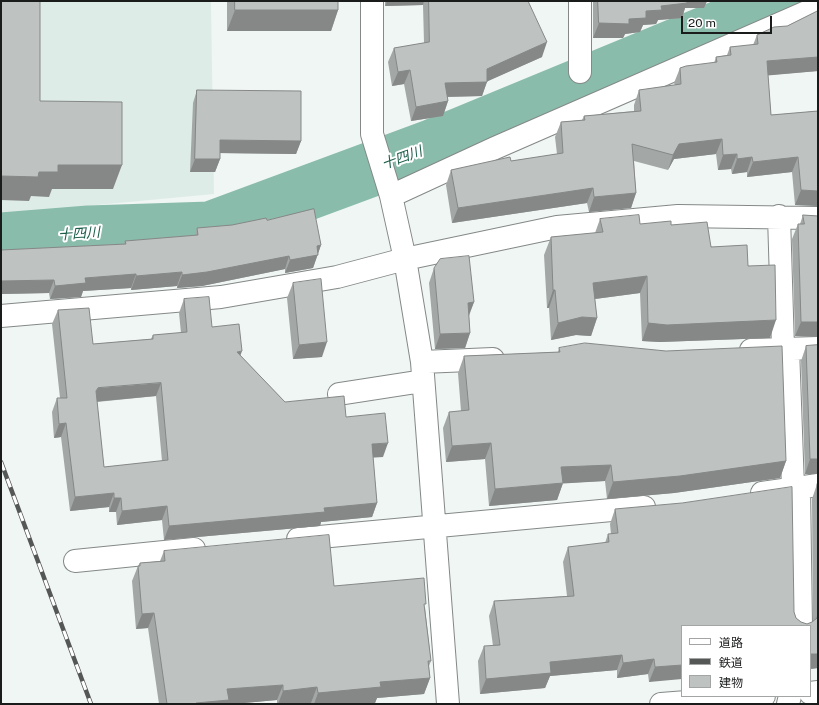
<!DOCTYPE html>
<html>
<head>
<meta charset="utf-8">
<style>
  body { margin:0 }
  #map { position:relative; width:819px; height:705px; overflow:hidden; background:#f0f6f4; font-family:"Public Sans","Noto Sans JP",sans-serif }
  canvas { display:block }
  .frame { position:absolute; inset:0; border:2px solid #1a1c1b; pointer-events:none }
  .legend { position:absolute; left:681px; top:625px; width:130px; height:72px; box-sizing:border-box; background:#fff; border:1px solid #a3a4a4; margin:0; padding:5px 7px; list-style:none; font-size:12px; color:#1a1c1b }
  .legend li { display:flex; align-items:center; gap:8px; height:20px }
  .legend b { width:20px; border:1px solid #a3a4a4 }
  .scale { position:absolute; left:681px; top:16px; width:91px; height:18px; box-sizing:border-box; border:2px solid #1a1c1b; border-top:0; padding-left:5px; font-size:12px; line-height:14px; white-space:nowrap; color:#1a1c1b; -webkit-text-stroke:3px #fff; paint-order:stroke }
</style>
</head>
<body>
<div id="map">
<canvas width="819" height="705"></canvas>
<div class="frame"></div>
<ul class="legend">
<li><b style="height:5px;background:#fff"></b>道路</li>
<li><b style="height:5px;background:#545755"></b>鉄道</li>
<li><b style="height:11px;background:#bec3c1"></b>建物</li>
</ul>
<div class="scale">20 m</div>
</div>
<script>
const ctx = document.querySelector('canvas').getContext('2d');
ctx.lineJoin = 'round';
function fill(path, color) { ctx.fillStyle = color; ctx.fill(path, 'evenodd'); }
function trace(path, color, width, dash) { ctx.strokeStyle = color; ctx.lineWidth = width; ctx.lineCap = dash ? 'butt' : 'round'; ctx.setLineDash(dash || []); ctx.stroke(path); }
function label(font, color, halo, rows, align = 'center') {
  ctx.font = font + ' "Public Sans","Noto Sans JP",sans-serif'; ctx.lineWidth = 4; ctx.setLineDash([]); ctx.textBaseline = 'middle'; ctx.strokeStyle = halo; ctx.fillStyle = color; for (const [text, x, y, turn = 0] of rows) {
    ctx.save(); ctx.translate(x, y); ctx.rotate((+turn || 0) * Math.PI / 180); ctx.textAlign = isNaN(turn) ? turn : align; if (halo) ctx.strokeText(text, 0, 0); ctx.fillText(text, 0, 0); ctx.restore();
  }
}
fill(new Path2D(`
  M1,1H211L214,194L1,214Z`), '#deece7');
trace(new Path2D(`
  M1,240L89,233L210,229L434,146L785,1`), '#89bcaa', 55);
const minor = new Path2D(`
  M372,1V134L391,196L405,259L422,362L448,704
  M580,72V1
  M391,196L495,148L818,7
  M779,216L783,348
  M1,316L221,297L337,277L405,259L557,227L678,216L818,218
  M788,348L793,488
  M751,350L818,348
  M422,362L493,359
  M339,394L423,381
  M799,488L801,626
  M762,493L818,485
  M298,539L644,507
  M75,561L194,549
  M788,704L790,696`);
const major = new Path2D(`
  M810,693L818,692
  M661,704L764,696`);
trace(minor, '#848987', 24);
trace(major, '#848987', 24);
trace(minor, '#fff', 22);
trace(major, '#fff', 22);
const rail = new Path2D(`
  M1,462L91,704`);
trace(rail, '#545755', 4.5);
trace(rail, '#fff', 3, [9]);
fill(new Path2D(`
  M227,1H338V10L331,31H227Z
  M385,1H528L542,57L487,81L482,96L447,97L448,101L443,116L411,121L404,84L392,86L388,62L394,48L424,43L423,5L385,6Z
  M593,1H707L704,8H685L682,18L658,20L656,24L643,25L640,32L625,34L623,38H593Z
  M818,11V71L768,75L771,115L818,111V206L795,205L792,172L747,177V172L732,174L731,169L718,170L716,154L674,159L668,170L634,161L636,193L631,208L589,212L587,203L452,223L446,185L451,170L557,154L555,137L561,122L582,120L584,116L634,111V105L639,90L675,85L674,83L680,68L714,63L716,57L727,55L730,47L753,45L757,35L787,26Z
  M197,90L301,141L296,154L220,153V159L215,172H190L193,103Z
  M803,215L818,216V337L795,336L792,239L798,224H800Z
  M600,219L640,224L671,225L748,266L770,338L660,342L642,341L640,293L595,299L597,318L591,336L576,335L551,340L549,308H547L544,255L551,237L595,233Z
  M267,220L321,245L313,268L285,273V269L202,286L177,288V286L131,290V288L83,291L81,297L50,299L49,293L1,294V250L124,244L125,241L195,235L197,228L232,225Z
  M434,268L474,302L469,316L470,333L465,348L435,349L429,283Z
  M293,283L322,357L293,359L287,298Z
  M184,299L240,355L285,402L346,417L383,457H373L377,503L372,517L321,522L320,526L164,540L162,520L117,525L116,512H109V507L70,511L61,437L54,438L52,412L57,398H60L52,324L58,310L93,344L151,339L153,335L181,333L179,313ZM156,396L162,461L104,467L97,402Z
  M818,345V474H805L801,361L806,346Z
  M559,348L786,461L780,478L674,493L607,499L605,481L563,483L557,500L489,506L485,459L446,462L443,428L449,412L461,411L458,373L464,356L558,352Z
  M818,483V668L810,669V626L649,682L648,674L617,678V670L550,676L545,688L480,694L478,661L484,646H493L489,616L494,601L567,596L563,562L568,547L605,543L608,534H611L610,524L615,509L794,612L796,618L801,622L807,624L812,622L813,621L812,499L817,484Z
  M164,551L334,586L425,608L431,661L429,666L430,678L424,694L377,698L375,703L363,704H312L311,703L300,704H277V700L233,704H159L148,628L136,629L132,581L138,566L140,563L160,561Z`), '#a3a8a6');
fill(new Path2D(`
  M387,1H424L423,5L385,6Z
  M684,1H707L704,8H685L682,18L658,20L656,24L643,25L640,32L625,34L623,38H593L599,23L629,19L646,11L661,6Z
  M235,10H338L331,31H227Z
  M547,42L542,57L486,82H487L482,96L439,97L445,83L487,69Z
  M818,57V71L762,76L767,61Z
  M410,70L404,84L392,86L398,72Z
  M448,101L443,116L411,121L416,107Z
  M722,139L716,154L674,159L668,170L673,155L679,144Z
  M220,140L301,141L296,154L215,153Z
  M737,154L731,169L718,170L723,155Z
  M752,157L747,172L732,174L737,159Z
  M798,157L792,172L747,177L753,162Z
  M195,159H220L215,172H190Z
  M58,165H122L113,189H52L49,197L31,196L29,201L1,200V176L39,172Z
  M593,188L587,203L452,223L458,208Z
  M801,190L818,191V206L795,205Z
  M636,193L631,208L589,212L594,197Z
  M321,245L313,268L285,273L290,260L317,246Z
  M289,256L285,269L202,286L177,288L182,275Z
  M182,272L177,286L131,290L136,276Z
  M136,274L131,288L83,291L81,297L50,299L55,286L85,278Z
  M647,276L640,293L587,300L593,283Z
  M54,280L49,293L1,294V281Z
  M553,290H555L549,308H547Z
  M474,302L468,317V303Z
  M582,317L597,318L591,336L576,335L551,340L558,323Z
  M776,320L770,338L660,342L642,341L648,323Z
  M801,322H818V337L795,336Z
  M470,333L465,348L435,349L440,334Z
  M327,342L322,357L293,359L299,345Z
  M242,351L237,365V352Z
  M161,383L156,396L92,402L96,391L98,388Z
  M66,423L61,437L54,438L59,424Z
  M388,443L383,457L367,458L372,444Z
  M491,443L485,459L446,462L452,446Z
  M810,459H818V474H805Z
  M786,461L780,478L674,493L607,499L613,482Z
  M611,465L605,481L555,484L561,467Z
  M563,483L557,500L489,506L495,489Z
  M114,493L109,507L70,511L75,497Z
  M114,498H121L116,512H109Z
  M377,503L372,517L321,522L320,526L164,540L169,526L324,508Z
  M167,506L162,520L117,525L122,511Z
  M154,613L148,628L136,629L142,614Z
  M810,654H818V668L810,669Z
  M622,655L617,670L550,676L545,688L480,694L486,679L550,662Z
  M654,659L648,674L617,678L623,663Z
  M682,665V679L649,682L655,667Z
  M430,678L424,694L377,698L375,703L363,704H314L318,693L380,682Z
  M283,685L277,700L233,704H196V703L227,689Z
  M317,687L311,703L300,704H278L283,691Z`), '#858887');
const building = new Path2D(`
  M1,1H40V101L122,102V165H58V172H39L38,177L1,176Z
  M235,1H338V10H235Z
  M429,1H528L547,42L487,69V82L445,83L448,101L416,107L410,70L398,72L394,48L429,42Z
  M598,1H687V3L661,6L662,10L646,11V18L629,19V24L599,23Z
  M818,11V57L767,61L771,115L818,111V191L801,190L798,157L753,162L752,157L737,159V154L723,155L722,139L679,144L673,155L632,144L636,193L594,197L593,188L458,208L451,170L510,157L511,161L563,153L561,122L585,120L584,116L641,111L639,90L681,84L680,68L686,66L717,62L716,57L731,55L730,47L758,44L757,35L774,27L787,26Z
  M197,90L301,91V141L220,140V159H195Z
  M314,209L321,245L317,246L318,255L290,260L289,256L207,272L182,275V272L136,276V274L85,278L86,283L55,286L54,280L1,281V250L126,244L125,241L198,235L197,228L232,225L266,218L267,220Z
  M639,215L640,224L671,221V225L707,222L711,247L747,245L748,266L775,265L776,320L667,325L648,323L647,276L593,283L597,318L582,317L558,323L555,290H553L551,237L603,232L600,219Z
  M803,215L818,216V322H801L798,224H804Z
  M469,256L474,302L468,303L470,333L440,334L434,268L440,259Z
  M321,279L327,342L299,345L293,283Z
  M209,297L212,327L239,324L242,351L237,352L285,402L344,396L346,417L385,413L388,443L372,444L377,503L324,508L325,512L169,526L167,506L122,511L121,498H114V493L75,497L66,423L59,424L57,398H67L58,310L89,308L93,344L153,339V335L187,332L184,299ZM161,383L168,460L104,467L96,391L98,388Z
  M585,343L666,351L782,346L786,461L680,476L613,482L611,465L561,467L563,483L495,489L491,443L452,446L449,412L469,410L464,356L560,352L559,348Z
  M818,345V459H810L806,346Z
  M818,483V548L817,484Z
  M792,487L794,612L796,618L801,622L807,624L812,622L817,618L818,614V654H810V626H682V665L655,667L654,659L623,663L622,655L550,662L551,673L486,679L484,646L500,645L494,601L574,596L568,547L609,542L608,534L618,533L615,509L682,503Z
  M329,535L334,586L424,578L426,604H424L431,661H428L430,678L380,682L381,687L318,693L317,687L283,691V685L227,689L229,700L196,703V704H167L154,613L142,614L138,566H140V563L165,561L164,551Z`);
fill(building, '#bec3c1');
trace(building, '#858887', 1);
label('italic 14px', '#1d5e4b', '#fff', [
  ["十四川",402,158,-20],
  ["十四川",79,234,-4]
]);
</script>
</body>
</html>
